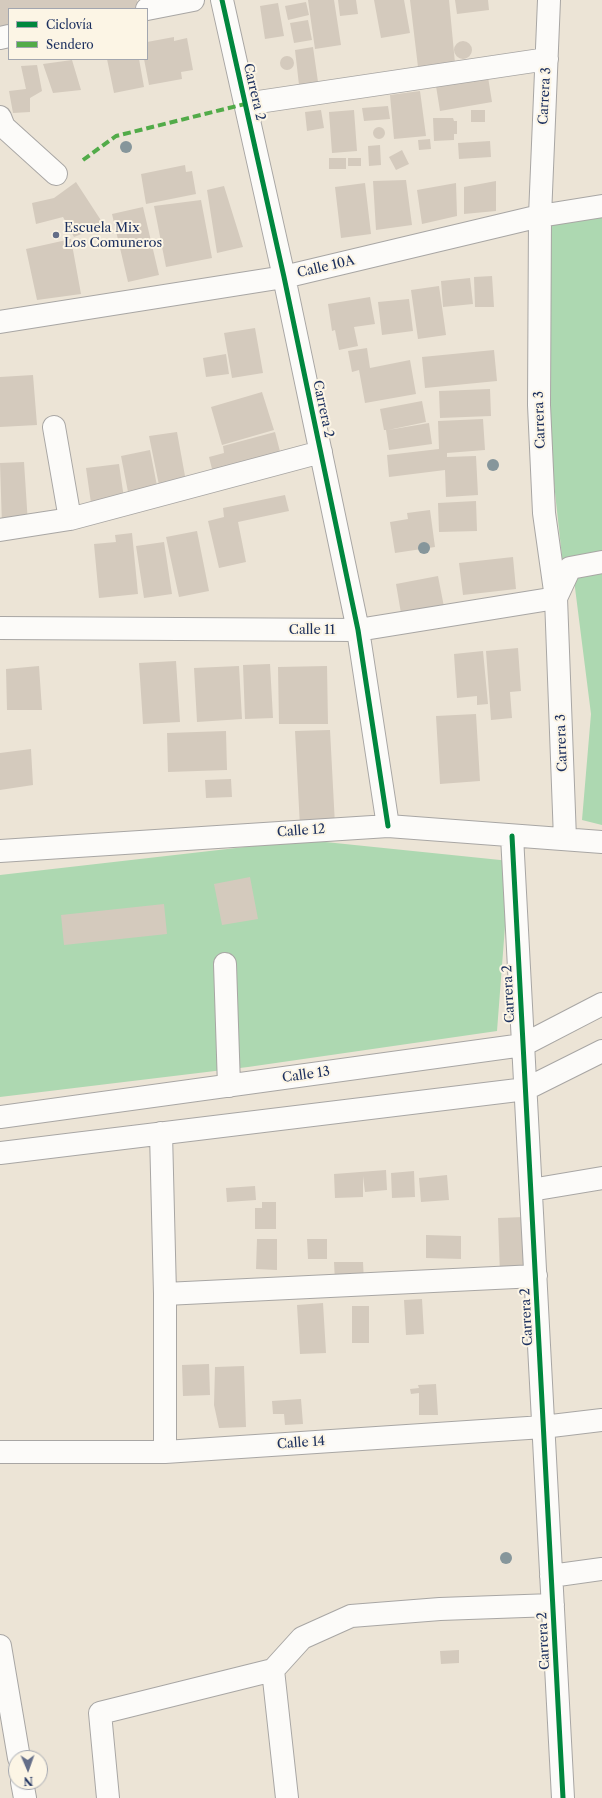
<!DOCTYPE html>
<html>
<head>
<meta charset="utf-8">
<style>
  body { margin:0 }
  #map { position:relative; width:602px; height:1798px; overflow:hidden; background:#ece4d6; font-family:"Libre Caslon Text",serif }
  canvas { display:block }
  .legend { position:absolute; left:8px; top:8px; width:140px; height:52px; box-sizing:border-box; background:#fcf5e5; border:1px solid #a2a6af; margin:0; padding:5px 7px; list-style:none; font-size:12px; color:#1b2f5e }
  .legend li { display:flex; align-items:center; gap:8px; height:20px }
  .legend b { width:20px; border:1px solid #a2a6af }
  .north { position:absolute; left:8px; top:1750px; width:40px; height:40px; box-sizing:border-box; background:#fcf5e5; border:1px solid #a2a6af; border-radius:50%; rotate:178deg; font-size:11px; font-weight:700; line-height:16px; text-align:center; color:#1b2f5e }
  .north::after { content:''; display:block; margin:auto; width:14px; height:18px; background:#646e88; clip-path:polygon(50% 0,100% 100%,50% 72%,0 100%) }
</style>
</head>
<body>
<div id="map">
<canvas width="602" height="1798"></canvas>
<ul class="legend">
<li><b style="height:5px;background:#00873e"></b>Ciclovía</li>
<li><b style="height:5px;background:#52ab49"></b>Sendero</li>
</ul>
<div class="north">N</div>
</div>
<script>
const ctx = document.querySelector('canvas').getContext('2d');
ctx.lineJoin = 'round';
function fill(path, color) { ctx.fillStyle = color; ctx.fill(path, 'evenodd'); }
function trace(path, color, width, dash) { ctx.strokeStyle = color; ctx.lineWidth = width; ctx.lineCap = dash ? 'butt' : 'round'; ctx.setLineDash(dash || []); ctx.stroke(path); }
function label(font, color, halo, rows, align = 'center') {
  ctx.font = font + ' "Libre Caslon Text",serif'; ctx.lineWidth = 4; ctx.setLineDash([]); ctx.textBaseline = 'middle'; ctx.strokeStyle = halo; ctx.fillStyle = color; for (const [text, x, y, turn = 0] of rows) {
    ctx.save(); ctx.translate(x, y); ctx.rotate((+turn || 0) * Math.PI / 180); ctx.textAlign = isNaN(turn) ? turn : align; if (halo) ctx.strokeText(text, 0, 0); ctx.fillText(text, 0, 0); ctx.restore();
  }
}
fill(new Path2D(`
  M602,216V558L563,566L546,410V220Z
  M602,567V825L582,820L591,714L573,572Z
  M306,840L510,861L497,1031L248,1067L0,1097V875Z`), '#add8b1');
fill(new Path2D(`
  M0,0H137L139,9H9V32L0,34Z
  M308,0H334L341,45L315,49Z
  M338,0H356L358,14L340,16Z
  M374,0H404L410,33L381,38Z
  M410,0H449L455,63L418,67Z
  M455,0H488L489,10L457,14Z
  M306,2L309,15L288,20L285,6Z
  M278,3L284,36L265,39L260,6Z
  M308,20L312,40L294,43L290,23Z
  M174,37V41L187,38L193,70L181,72L182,79L149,85L144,59H147V42Z
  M454 50a9 9 0 1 1 18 0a9 9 0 1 1-18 0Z
  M313,47L318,82L299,85L295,50Z
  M280 63a7 7 0 1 1 14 0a7 7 0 1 1-14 0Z
  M107,59H139L144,87L114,93Z
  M72,60L81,90L53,93L43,64Z
  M37,65L42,91L30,98V112L13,113L9,91L26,89L21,66Z
  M488,77L492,102L440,111L436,86Z
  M420,91L426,136L394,139L390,95Z
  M388,106L390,119L364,121L362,108Z
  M321,110L324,128L307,131L305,112Z
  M354,110L357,151L332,153L329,112Z
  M471,110H485V122H471Z
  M433,118H453L454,121H457V134H454V140L434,141Z
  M373 133a6 6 0 1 1 12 0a6 6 0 1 1-12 0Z
  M430,139L431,149L419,150L418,140Z
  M490,141L491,157L459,159L458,143Z
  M380,145L381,165L369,166L368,146Z
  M402,150L409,164L396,170L389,157Z
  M329,158H346V169H329Z
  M348,158H361V166H348Z
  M185,165L186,172L192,171L196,194L146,204L141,174Z
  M406,180L412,225L376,230L373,181Z
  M496,181V211L464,214V187Z
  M76,182L104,225L74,237L63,217L36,224L32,203L54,198Z
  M365,183L371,234L341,238L335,187Z
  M456,183L457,216L422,224L417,190Z
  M224,186L243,247L217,253L207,190Z
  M201,200L212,258L166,267L154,206Z
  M143,207L159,275L128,282L112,214Z
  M71,239L81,294L37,300L26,249Z
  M492,276L494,307H475L474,277Z
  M470,278L473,304L443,307L441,281Z
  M439,286L446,335L418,339L411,290Z
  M370,297L375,324L354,327L358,346L339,350L335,330L332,331L328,304Z
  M409,299L413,331L382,335L378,302Z
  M255,328L263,373L232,378L224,333Z
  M367,348L370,368L410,360L416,394L365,403L359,370L352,372L348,351Z
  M494,350L497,381L425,388L422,357Z
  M226,354L229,374L206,377L203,358Z
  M33,375L37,425L0,427V377Z
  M490,389L491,416L440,418L439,391Z
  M262,392L274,430L222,445L211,407Z
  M422,401L426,422L388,430L429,423L432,444L389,450L386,430H384L380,409Z
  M483,419L485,450L447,453V457L476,456L478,495L446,497L445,470L389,477L387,455L439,449L438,421Z
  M177,432L187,487L160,490L149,436Z
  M275,432L284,467L216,485L209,457L224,453L223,446Z
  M150,450L158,491L129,497L121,456Z
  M24,462L28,524L2,526L0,463Z
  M119,464L125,505L92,510L86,468Z
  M285,495L289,511L238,522L246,562L219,568L208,521L224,517L223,508Z
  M476,501L477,531L439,532L438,503Z
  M430,510L435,547L395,553L390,522L408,519L407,513Z
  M197,531L209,591L179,597L166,537Z
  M132,533L138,594L99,598L94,544L116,542L115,535Z
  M164,542L172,594L144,598L136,546Z
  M513,557L516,589L463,595L459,563Z
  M438,576L445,612L402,619L396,584Z
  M518,648L521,691L510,692L512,718L491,720L486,651Z
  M483,651L488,704L477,705V696L457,698L454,654Z
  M176,661L180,722L143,724L139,663Z
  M270,664L273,718L245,719L243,665Z
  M39,666L42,710H7L6,669Z
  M239,666L242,719L197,722L194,668Z
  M327,666L328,724H279L278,667Z
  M476,714L480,781L440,784L436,716Z
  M330,730L335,825L300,827L295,731Z
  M226,731L227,770L168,772L167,733Z
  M31,749L33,785L0,790V753Z
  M231,779L232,797L206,798L205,780Z
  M250,877L258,919L222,925L214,884Z
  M164,904L167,934L64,945L61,915Z
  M386,1170L387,1190L365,1192L363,1176V1197L335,1198L334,1174Z
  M414,1171L415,1197L392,1198L391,1173Z
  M447,1175L449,1200L421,1202L419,1178Z
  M255,1186L256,1200L227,1202L226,1188Z
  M262,1202H276V1229H255V1208H262Z
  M524,1217L526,1274L500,1275L498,1218Z
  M426,1235L461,1236V1259L426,1258Z
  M257,1239H277V1270L256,1269Z
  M307,1239H327V1259H308Z
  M334,1262H363L364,1282H335Z
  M422,1299L424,1334L406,1335L404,1300Z
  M323,1303L326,1353L300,1354L297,1305Z
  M352,1306H369V1343H352Z
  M209,1364L210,1395L183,1396L182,1365Z
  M244,1366L246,1427L219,1428L214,1405L215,1367Z
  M436,1384L438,1415H419V1393L411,1394L410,1389L419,1388L418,1385Z
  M301,1399L303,1424L285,1425L284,1414H273L272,1401Z
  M459,1650V1663L441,1664L440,1651Z`), '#d4cabd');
const minor = new Path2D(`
  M222,0L284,277L358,630L388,826
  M549,0L540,216L539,405L544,513L556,598L565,839
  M147,9L193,0
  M0,38L9,36
  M245,104L547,59
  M0,117L4,127L56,174
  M0,322L284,277L540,216L602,206
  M54,427L70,519
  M0,530L70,519L321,452
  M0,628L358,630L556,598L570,568L602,562
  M512,836L563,1798
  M0,851L388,826L602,842
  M225,964L229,1086
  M0,1117L523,1045L602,1004
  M161,1133L165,1294V1452
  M0,1153L526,1089L602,1051
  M531,1190L602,1178
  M165,1294L536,1276
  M0,1452H165L543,1427L602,1420
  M551,1576L602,1569
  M0,1646L19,1758
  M273,1670L287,1798
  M22,1782L25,1798
  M108,1798L100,1713L273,1670L302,1638L351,1616L440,1609L553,1605`);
trace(minor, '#a8a6a4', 24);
trace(minor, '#fcfbf9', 22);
trace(new Path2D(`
  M83,160L116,136L245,104`), '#52ab49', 4, [8, 4]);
trace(new Path2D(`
  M222,0L284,277L358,630L388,826
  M512,836L563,1798`), '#00873e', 5);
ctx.fillStyle = '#86969b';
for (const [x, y] of [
  [126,147],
  [493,465],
  [424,548],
  [506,1558]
]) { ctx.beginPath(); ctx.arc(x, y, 6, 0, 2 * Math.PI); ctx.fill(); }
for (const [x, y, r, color] of [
  [56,235,4,"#646e88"]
]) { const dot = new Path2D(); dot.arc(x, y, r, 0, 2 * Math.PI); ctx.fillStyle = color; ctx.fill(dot); trace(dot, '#fcf5e5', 1.5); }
label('13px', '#1b2f5e', '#fcf5e5', [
  ["Carrera 2",254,92,77],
  ["Carrera 3",545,96,-87],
  ["Calle 10A",326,267,-13],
  ["Carrera 2",323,409,78],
  ["Carrera 3",540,420,-92],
  ["Calle 11",312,630],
  ["Carrera 3",562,743,-92],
  ["Calle 12",301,831,-4],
  ["Carrera 2",509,994,-93],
  ["Calle 13",306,1075,-8],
  ["Carrera 2",527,1317,-93],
  ["Calle 14",301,1443,-4],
  ["Carrera 2",544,1641,-93]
]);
label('13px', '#1b2f5e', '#fcf5e5', [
  ["Escuela Mix",64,228],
  ["Los Comuneros",64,243]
], 'left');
</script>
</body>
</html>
